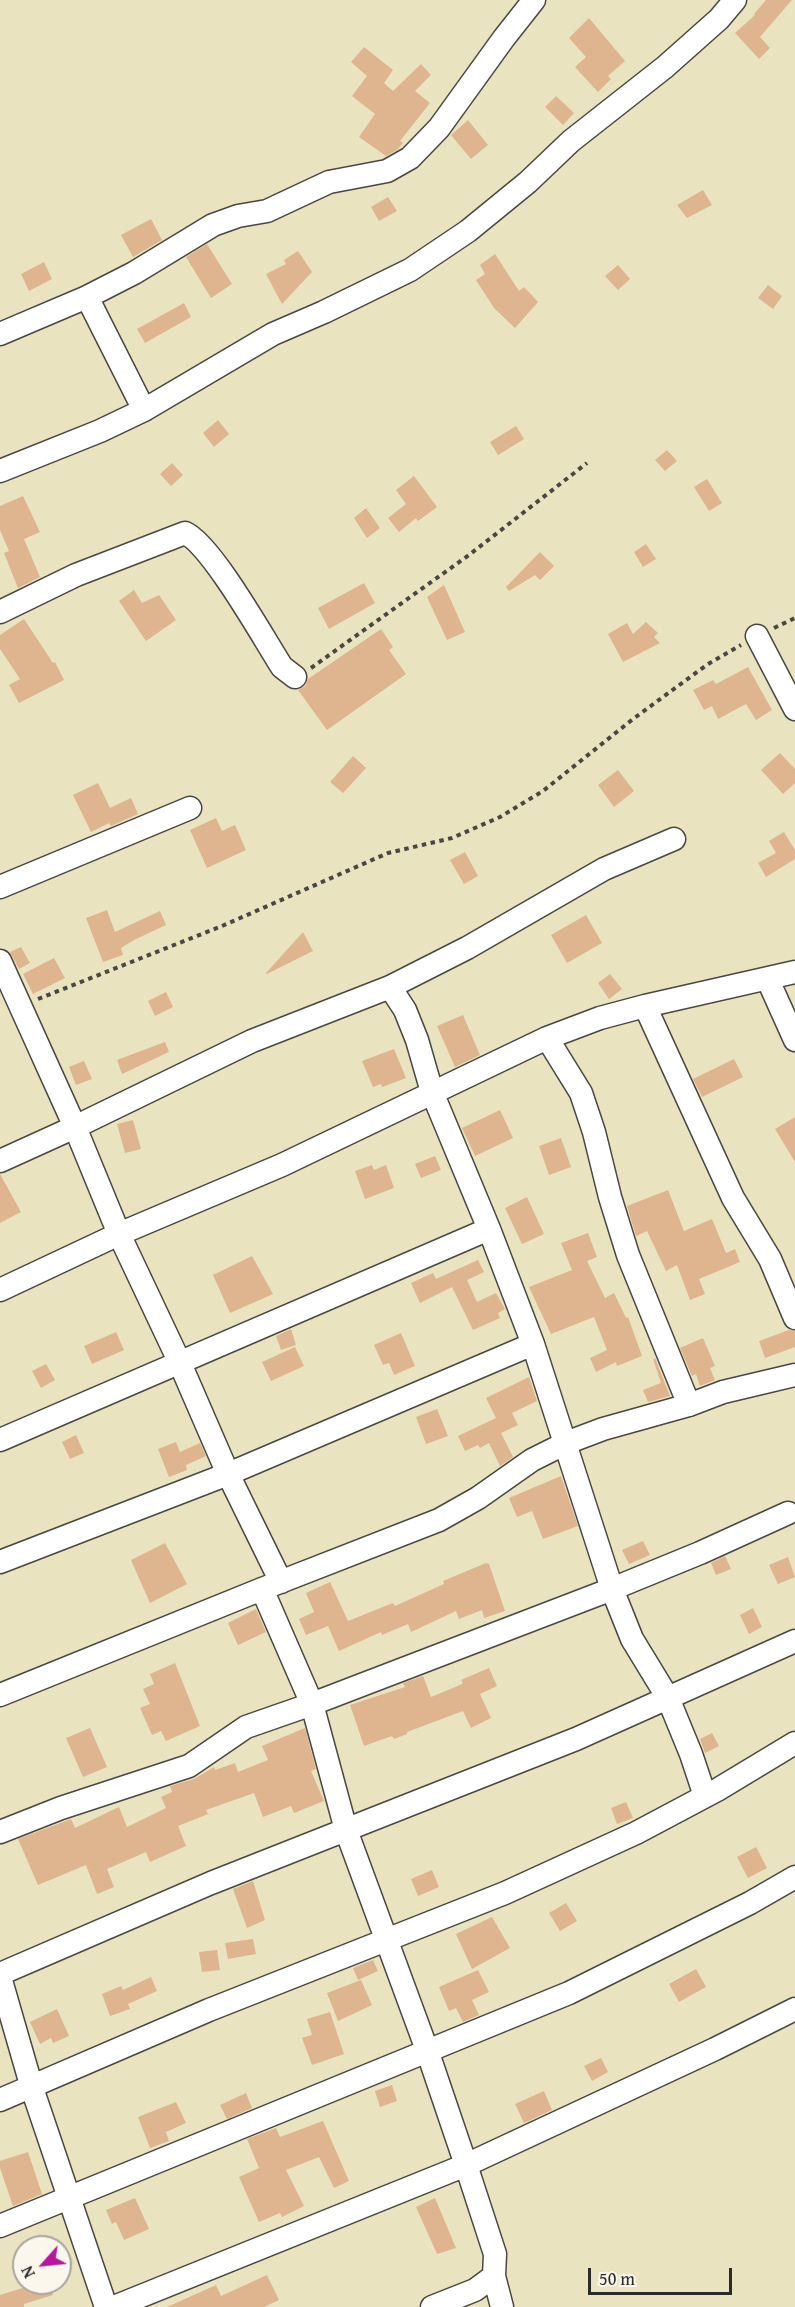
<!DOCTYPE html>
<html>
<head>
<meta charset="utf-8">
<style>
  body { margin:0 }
  #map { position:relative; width:795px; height:2307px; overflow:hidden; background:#eae3c0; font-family:"Gentium Book Plus",serif }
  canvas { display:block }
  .north { position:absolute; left:12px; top:2235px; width:60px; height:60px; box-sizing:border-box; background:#fbf7ec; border:2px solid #a8a59f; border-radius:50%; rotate:243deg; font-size:16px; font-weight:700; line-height:24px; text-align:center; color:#2b2b2b }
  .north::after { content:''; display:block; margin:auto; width:21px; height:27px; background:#b5179e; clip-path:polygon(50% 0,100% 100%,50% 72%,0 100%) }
  .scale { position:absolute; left:588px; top:2268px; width:144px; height:27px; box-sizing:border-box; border:3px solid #2b2b2b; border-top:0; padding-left:8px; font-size:18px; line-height:21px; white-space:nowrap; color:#2b2b2b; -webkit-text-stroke:4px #fbf7ec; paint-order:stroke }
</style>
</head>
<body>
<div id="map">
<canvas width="795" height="2307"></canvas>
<div class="north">N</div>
<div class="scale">50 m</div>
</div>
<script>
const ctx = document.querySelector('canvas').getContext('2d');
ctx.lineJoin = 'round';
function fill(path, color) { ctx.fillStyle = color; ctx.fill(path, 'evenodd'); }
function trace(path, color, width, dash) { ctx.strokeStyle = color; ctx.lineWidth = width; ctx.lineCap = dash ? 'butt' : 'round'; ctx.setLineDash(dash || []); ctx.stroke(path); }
fill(new Path2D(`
  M766,0H792L760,37L770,48L759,59L735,33L755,15L754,14Z
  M589,18L625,61L608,76L611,79L598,92L575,67L586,57L569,38Z
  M364,47L393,70L384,83L393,91L421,64L431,75L415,91L430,103L400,141L403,143L397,150L386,156L359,137L375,114L352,96L367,76L351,62Z
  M556,96L574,113L563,125L545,107Z
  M468,120L488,145L471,159L451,135Z
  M703,190L712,205L687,218L677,205Z
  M388,197L397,211L379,221L371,207Z
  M151,219L162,240L133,257L121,235Z
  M207,244L232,284L211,298L186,257Z
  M298,251L312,272L282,304L266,274L286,264L284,260Z
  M495,254L519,291L524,287L538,302L515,328L494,308L476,280L485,274L480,265Z
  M44,262L52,279L29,291L21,274Z
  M618,265L630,279L618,290L605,276Z
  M768,285L782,296L773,309L758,298Z
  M184,303L191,317L145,343L137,329Z
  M218,420L229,434L214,447L203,433Z
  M516,426L524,439L498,455L490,442Z
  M667,450L677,461L665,471L655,460Z
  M172,463L183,475L171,486L160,474Z
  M414,476L437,507L418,521L416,518L399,532L388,518L406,504L396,490Z
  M707,479L722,503L709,511L694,487Z
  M23,496L40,532L24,539L40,577L18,588L4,553L9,551L0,530V506Z
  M366,508L380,528L367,538L354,518Z
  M646,544L656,559L643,567L634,552Z
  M540,552L554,566L540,580L535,575L509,591L506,587Z
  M364,583L375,603L329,629L318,608Z
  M444,585L465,632L447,640L427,597Z
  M134,590L142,603L159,595L176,620L146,641L119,601Z
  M24,619L53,663L55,662L64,680L19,703L9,685L20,679L0,649V635Z
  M646,622L658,633L654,637L660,643L623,662L608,634L627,623L633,634Z
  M381,629L393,647L389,650L406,674L327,730L298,690L305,686L308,679Z
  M748,667L772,710L756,720L746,704L718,719L712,706L704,710L693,690L713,680L716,684Z
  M780,753L795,769V783L783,794L761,770Z
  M353,756L366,768L343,793L330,782Z
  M618,770L634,791L614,807L598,785Z
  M98,783L110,808L131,798L138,814L111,826L109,823L91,832L73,795Z
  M216,818L222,831L235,825L246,850L207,868L190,830Z
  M784,832L795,850V859L766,877L758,863L776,853L769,841Z
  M465,852L478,876L464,884L450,860Z
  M107,910L115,932L160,911L166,925L134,940L121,948L123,955L103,962L86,918Z
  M586,915L602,943L567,963L551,935Z
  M303,932L313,951L267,974L266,973Z
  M21,947L30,963L19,969L10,952Z
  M54,958L65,978L33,994L23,974Z
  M610,974L622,989L609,999L598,983Z
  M166,992L173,1007L155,1016L148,1001Z
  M463,1015L480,1055L455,1067L437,1026Z
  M165,1042L169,1052L122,1074L117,1060Z
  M394,1049L406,1078L382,1087L381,1084L373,1087L362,1061Z
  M734,1059L743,1077L702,1097L693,1079Z
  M84,1061L92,1079L76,1085L69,1067Z
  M500,1110L513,1138L475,1156L462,1128Z
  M795,1117V1162L775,1129Z
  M133,1120L141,1149L125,1153L117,1124Z
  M561,1138L571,1167L549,1175L539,1146Z
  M435,1156L441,1170L421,1178L415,1164Z
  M372,1165L374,1170L386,1165L394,1188L365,1199L355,1171Z
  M0,1174L21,1212L0,1223Z
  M668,1190L684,1231L712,1219L726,1253L735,1249L740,1262L699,1279L705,1294L690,1300L677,1265L666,1271L647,1231L636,1236L627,1206Z
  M527,1197L544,1234L522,1244L505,1208Z
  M588,1233L597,1257L587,1261L605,1298L614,1293L626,1318L628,1317L642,1356L617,1366L616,1362L596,1372L590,1358L607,1350L594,1317L551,1334L529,1287L572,1270L561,1243Z
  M252,1256L273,1294L230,1313L213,1275Z
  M478,1260L484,1272L467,1280L477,1302L496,1293L505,1309L498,1313L500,1318L473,1330L452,1287L420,1303L411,1283L433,1273L436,1279Z
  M291,1329L296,1345L281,1350L276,1336Z
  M789,1330L795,1331V1347L765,1358L759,1341Z
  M116,1332L124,1350L92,1364L84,1346Z
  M401,1333L415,1366L394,1375L389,1363L383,1365L374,1345Z
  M703,1338L715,1366L710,1368L715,1380L700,1386L696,1374L692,1376L680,1348Z
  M295,1347L304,1366L271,1381L262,1362Z
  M655,1358L670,1396L648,1402L643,1390L661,1383L653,1359Z
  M46,1364L55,1380L41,1388L32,1371Z
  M529,1377L537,1401L512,1413L518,1425L501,1433L513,1457L500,1466L489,1443L480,1448L478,1445L465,1451L458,1436L496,1418L486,1398Z
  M437,1409L448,1436L426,1444L416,1417Z
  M76,1435L84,1453L70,1459L62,1442Z
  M176,1442L180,1452L200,1443L206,1456L186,1465L187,1470L169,1477L158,1449Z
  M561,1476L578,1526L543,1539L532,1511L517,1517L509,1498Z
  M643,1541L650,1555L629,1564L622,1550Z
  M165,1543L187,1584L150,1603L131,1560Z
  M725,1556L731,1569L716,1575L711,1563Z
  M788,1557L795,1577L778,1584L769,1565Z
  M486,1563L489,1564L505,1611L484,1618L482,1610L459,1619L456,1611L411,1632L408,1624L382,1635L381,1632L339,1651L328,1626L306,1635L299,1619L314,1612L306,1593L330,1582L348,1621L393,1603L395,1606L444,1584L443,1581Z
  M753,1608L762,1627L749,1634L740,1615Z
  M256,1609L266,1632L238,1645L228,1623Z
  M175,1663L200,1726L166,1741L161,1731L152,1735L140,1708L150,1704L143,1689L154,1684L150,1674Z
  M489,1668L497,1686L480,1694L491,1718L471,1728L463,1711L407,1732V1734L394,1739L392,1736L364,1746L350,1705L405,1687L403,1683L423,1676L431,1697L460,1685L463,1683L461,1680Z
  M90,1728L107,1767L83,1777L66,1738Z
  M305,1728L316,1769L311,1771L324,1801L294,1813L291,1806L263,1817L254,1793L206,1810L208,1814L178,1826L186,1846L150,1862L146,1852L107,1869L114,1887L97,1894L86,1865L38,1885L18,1839L71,1819L75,1828L119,1807L127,1827L166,1808L161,1797L172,1792L170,1786L194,1779L214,1767L215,1770L235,1763L238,1772L268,1760L262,1746Z
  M712,1733L719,1746L705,1753L700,1739Z
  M626,1802L633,1818L617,1824L611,1808Z
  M756,1847L767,1868L748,1878L737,1857Z
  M432,1870L439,1887L418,1896L411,1879Z
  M253,1881L265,1920L247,1928L233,1889Z
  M566,1903L577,1921L560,1931L549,1913Z
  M492,1917L510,1948L472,1969L456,1934Z
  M253,1939L256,1954L228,1959L225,1943Z
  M217,1950L220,1970L202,1972L199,1952Z
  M373,1960L378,1971L358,1980L353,1968Z
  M696,1969L706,1987L679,2002L669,1984Z
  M478,1970L489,1992L472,2000L479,2015L463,2022L456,2008L449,2011L439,1987Z
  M151,1977L157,1991L128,2004L130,2009L110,2016L102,1994L121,1986L123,1990Z
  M361,1980L372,2005L338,2021L327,1993Z
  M57,2009L69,2036L53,2043L51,2038L40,2044L30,2022Z
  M330,2012L344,2054L312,2065L302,2038L312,2035L307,2019Z
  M601,2058L608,2072L592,2081L584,2066Z
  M392,2085L397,2101L380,2107L375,2091Z
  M544,2091L552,2110L524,2123L515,2104Z
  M246,2093L252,2108L227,2119L220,2105Z
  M176,2102L186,2123L166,2132L169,2141L150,2148L138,2117Z
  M323,2121L349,2181L334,2188L319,2157L286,2170L304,2206L282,2217L280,2213L259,2222L239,2177L259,2168L247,2139L276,2128L280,2137Z
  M28,2152L42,2194L13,2206L0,2168V2161Z
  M135,2198L149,2229L124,2240L116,2222L112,2224L106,2210Z
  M435,2198L456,2248L437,2254L416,2207Z
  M267,2275L279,2300L264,2307H167L216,2285L221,2296Z
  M39,2283H49L53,2295L24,2304V2307H0V2295Z`), '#deb58f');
const street = new Path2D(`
  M87,297L144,410
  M0,334L87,297L134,273L213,225L238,216L267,211L329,182L387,171L410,158L439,128L504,38L534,0
  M0,471L100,431L144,410L273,334L324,312L410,270L468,231L528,182L571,141L665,67L719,19L735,0
  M0,612L76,575L185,533C211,544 264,639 282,667L295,677
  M757,636L795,709
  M0,887L190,808
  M0,961L75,1127L119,1234L179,1361L228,1474L281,1582
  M768,980L795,1040
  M390,987L405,1010L417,1040L432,1092L489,1229L533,1344L612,1589L632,1639L668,1698L691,1754L705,1796
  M645,1006L733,1198L770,1259L795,1318
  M547,1038L581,1093L594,1132L610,1197L628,1255L689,1405
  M0,1161L75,1127L252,1041L390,987L467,948L604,869L674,839
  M0,1290L119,1234L282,1165L547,1038L600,1018L645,1006L795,972
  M0,1440L489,1229
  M0,1562L228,1474L533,1344
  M262,1589L312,1704L346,1830L427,2050L466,2165L495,2254L494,2276L502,2307
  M0,1695L262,1589L439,1520L478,1498L532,1460L566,1443L603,1429L689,1405L723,1392L795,1375
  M0,1832L61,1808L189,1766L246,1727L312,1704L612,1589L700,1553L788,1513
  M0,1974L211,1883L576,1739L795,1641
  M0,1977L32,2088L106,2307
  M0,2100L209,2010L505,1893L636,1833L717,1790L795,1743
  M0,2226L569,1993L750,1903L795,1877
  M114,2307L466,2165L715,2049L795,2009
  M432,2307L475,2290L494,2276`);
trace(street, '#484741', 25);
trace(new Path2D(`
  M774,628L795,618
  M311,668L469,555L587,463
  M38,999L222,926L388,853L452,838L500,817L543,791L633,719L708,664L741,645`), '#484741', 4, [4.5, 4.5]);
trace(street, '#fff', 22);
</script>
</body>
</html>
